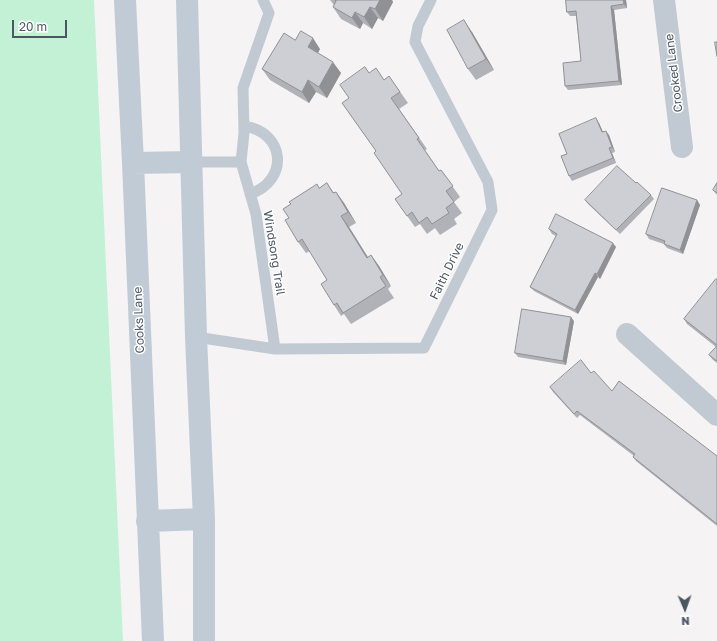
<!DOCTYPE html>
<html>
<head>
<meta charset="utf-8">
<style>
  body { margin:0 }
  #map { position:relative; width:717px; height:641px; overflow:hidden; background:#f5f3f3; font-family:"Golos Text",sans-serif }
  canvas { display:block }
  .north { position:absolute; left:665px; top:589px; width:40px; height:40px; -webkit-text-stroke:3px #fff; paint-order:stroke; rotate:178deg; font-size:11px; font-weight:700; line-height:16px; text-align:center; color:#4a5661 }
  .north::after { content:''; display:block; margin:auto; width:14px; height:18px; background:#4a5661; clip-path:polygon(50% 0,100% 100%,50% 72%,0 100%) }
  .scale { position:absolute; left:12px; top:20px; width:55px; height:18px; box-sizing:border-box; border:2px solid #4a5661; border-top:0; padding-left:5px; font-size:12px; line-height:14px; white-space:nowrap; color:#4a5661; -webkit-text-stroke:3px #fff; paint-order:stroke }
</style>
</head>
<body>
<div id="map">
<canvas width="717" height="641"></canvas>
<div class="north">N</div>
<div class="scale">20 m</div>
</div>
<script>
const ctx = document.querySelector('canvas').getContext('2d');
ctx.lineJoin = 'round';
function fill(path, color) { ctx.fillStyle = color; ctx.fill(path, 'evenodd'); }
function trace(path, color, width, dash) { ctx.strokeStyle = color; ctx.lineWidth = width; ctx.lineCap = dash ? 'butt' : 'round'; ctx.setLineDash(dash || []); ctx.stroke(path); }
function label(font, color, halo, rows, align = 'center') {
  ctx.font = font + ' "Golos Text",sans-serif'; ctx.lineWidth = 3; ctx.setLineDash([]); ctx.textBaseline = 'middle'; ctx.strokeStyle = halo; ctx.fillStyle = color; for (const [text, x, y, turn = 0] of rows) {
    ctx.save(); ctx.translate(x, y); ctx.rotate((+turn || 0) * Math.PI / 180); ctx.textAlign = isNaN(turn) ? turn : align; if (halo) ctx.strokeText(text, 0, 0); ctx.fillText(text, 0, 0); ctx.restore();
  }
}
fill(new Path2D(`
  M0,0H94L123,641H0Z`), '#c3f1d5');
trace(new Path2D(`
  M263,0L269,13L243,88L244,133L241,162L256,214L275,349
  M244,126C285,132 290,180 250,194
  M192,162H241
  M196,337L275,349L424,348L492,210L488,182L415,42L418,26L431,0`), '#c1cad2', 11);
trace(new Path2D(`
  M664,0L682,147
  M627,334L717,415`), '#c1cad2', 22);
trace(new Path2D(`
  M125,0L133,163L153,641
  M187,0L196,337L204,519V641
  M133,163L192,162
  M147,521L204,519`), '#c1cbd6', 22);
fill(new Path2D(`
  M330,0H392L393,2L383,21L378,18L372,29L363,23L360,29L341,19L333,7L334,5Z
  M566,0H626L627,8L614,10L622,85L568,90L565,86L581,61L576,16H570L567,12Z
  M472,32L494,70L476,80L468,69Z
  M295,40L320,49L318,53L341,73L327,98L316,92L309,103L270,80L262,69Z
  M369,73L384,80L389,76L408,103L399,109L427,149L425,150L439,171L441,170L460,197L454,202L462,213L454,219L457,224L440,235L435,228L427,234L420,224L415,227L395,199L402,194L376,151L349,98Z
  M599,123L603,132L609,135L615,152L612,153L616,163L572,181L569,176L567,154Z
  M327,183L334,193L336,192L344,203L356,223L349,227L368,257L371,255L379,266L391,286L388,289L394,298L351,324L344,314L341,316L334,305L327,280L310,251L306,253L298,242L289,218L319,188Z
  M636,183L651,195L654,199L620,234L588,204L585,200Z
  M717,183V195L713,190Z
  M697,200L700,205L683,254L667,248L664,244L649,239L646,234Z
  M549,229L616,247L600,279L598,277L578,314L534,291L530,287L556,236L552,234Z
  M717,279V363L713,360L709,355L716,347L687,324L684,319Z
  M574,321L566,365L518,357L515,353Z
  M591,373L612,391L717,456V526L636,461L633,457L634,456L580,415L577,418L553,392L550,387Z`), '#b0b2b7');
fill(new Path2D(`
  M380,0H392L393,2L383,21L375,9Z
  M623,0H626L627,8L624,4Z
  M611,6L614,10L622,85L619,81Z
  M370,7L378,18L372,29L364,17Z
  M355,12L363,23L360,29L352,18Z
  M464,20L472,32L494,70L486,59Z
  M313,38L320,49L315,58L308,47Z
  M333,62L341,73L327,98L319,87Z
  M308,80L316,92L309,103L302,92Z
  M596,118L599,123L605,137L602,132Z
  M606,131L609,135L615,152L612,147Z
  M609,148L612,153L616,163L613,158Z
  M336,192L344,203L356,223L348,212Z
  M697,200L700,205L683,254L680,250Z
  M341,216L349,227L375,269L367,258Z
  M613,243L616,247L600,279L597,274Z
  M371,255L379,266L391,286L383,275Z
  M595,273L598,277L578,314L575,310Z
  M571,317L574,321L566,365L563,361Z`), '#909195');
const building = new Path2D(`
  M335,0H380L375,9L370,7L364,17L355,12L352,18L333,7L336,1Z
  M566,0H623L624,4L611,6L619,81L565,86L563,63L581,61L576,11L567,12Z
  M464,20L486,59L468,69L447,30Z
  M301,31L313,38L308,47L333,62L319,87L308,80L302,92L262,69L284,33L295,40Z
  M715,42H717V56Z
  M365,67L369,73L376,68L384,80L389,76L400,92L391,98L419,138L417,139L439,171L441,170L453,186L446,191L454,202L446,208L449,213L432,224L427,217L419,223L412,212L407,216L395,199L402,194L374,153L376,151L342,103L349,98L340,85Z
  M596,118L602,132L606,131L612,147L609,148L613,158L569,176L561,156L567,154L559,134Z
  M617,166L636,183L637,182L651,195L616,230L585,200Z
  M327,183L333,193L336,192L348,212L341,216L367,258L371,255L383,275L380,277L386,286L343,313L337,303L334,305L321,284L327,280L302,239L298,242L285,220L289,218L283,209L291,204L289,202L317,184L319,188Z
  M717,183V193L713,190Z
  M662,188L697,200L680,250L664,244L665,241L646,234Z
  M556,214L613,243L597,274L595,273L575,310L530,287L557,234L549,229Z
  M716,279H717V345L684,319Z
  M522,309L571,317L563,361L515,353Z
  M717,346V361L709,355Z
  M581,360L591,373L594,371L612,391L619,381L717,456V524L633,457L635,454L577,411L574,414L550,387Z`);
fill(building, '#cdcfd5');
trace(building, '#909195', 1);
label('12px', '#4a5661', '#fff', [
  ["Crooked Lane",674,73,-97],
  ["Windsong Trail",274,253,81],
  ["Faith Drive",447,271,-64],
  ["Cooks Lane",139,320,-92]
]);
</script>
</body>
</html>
